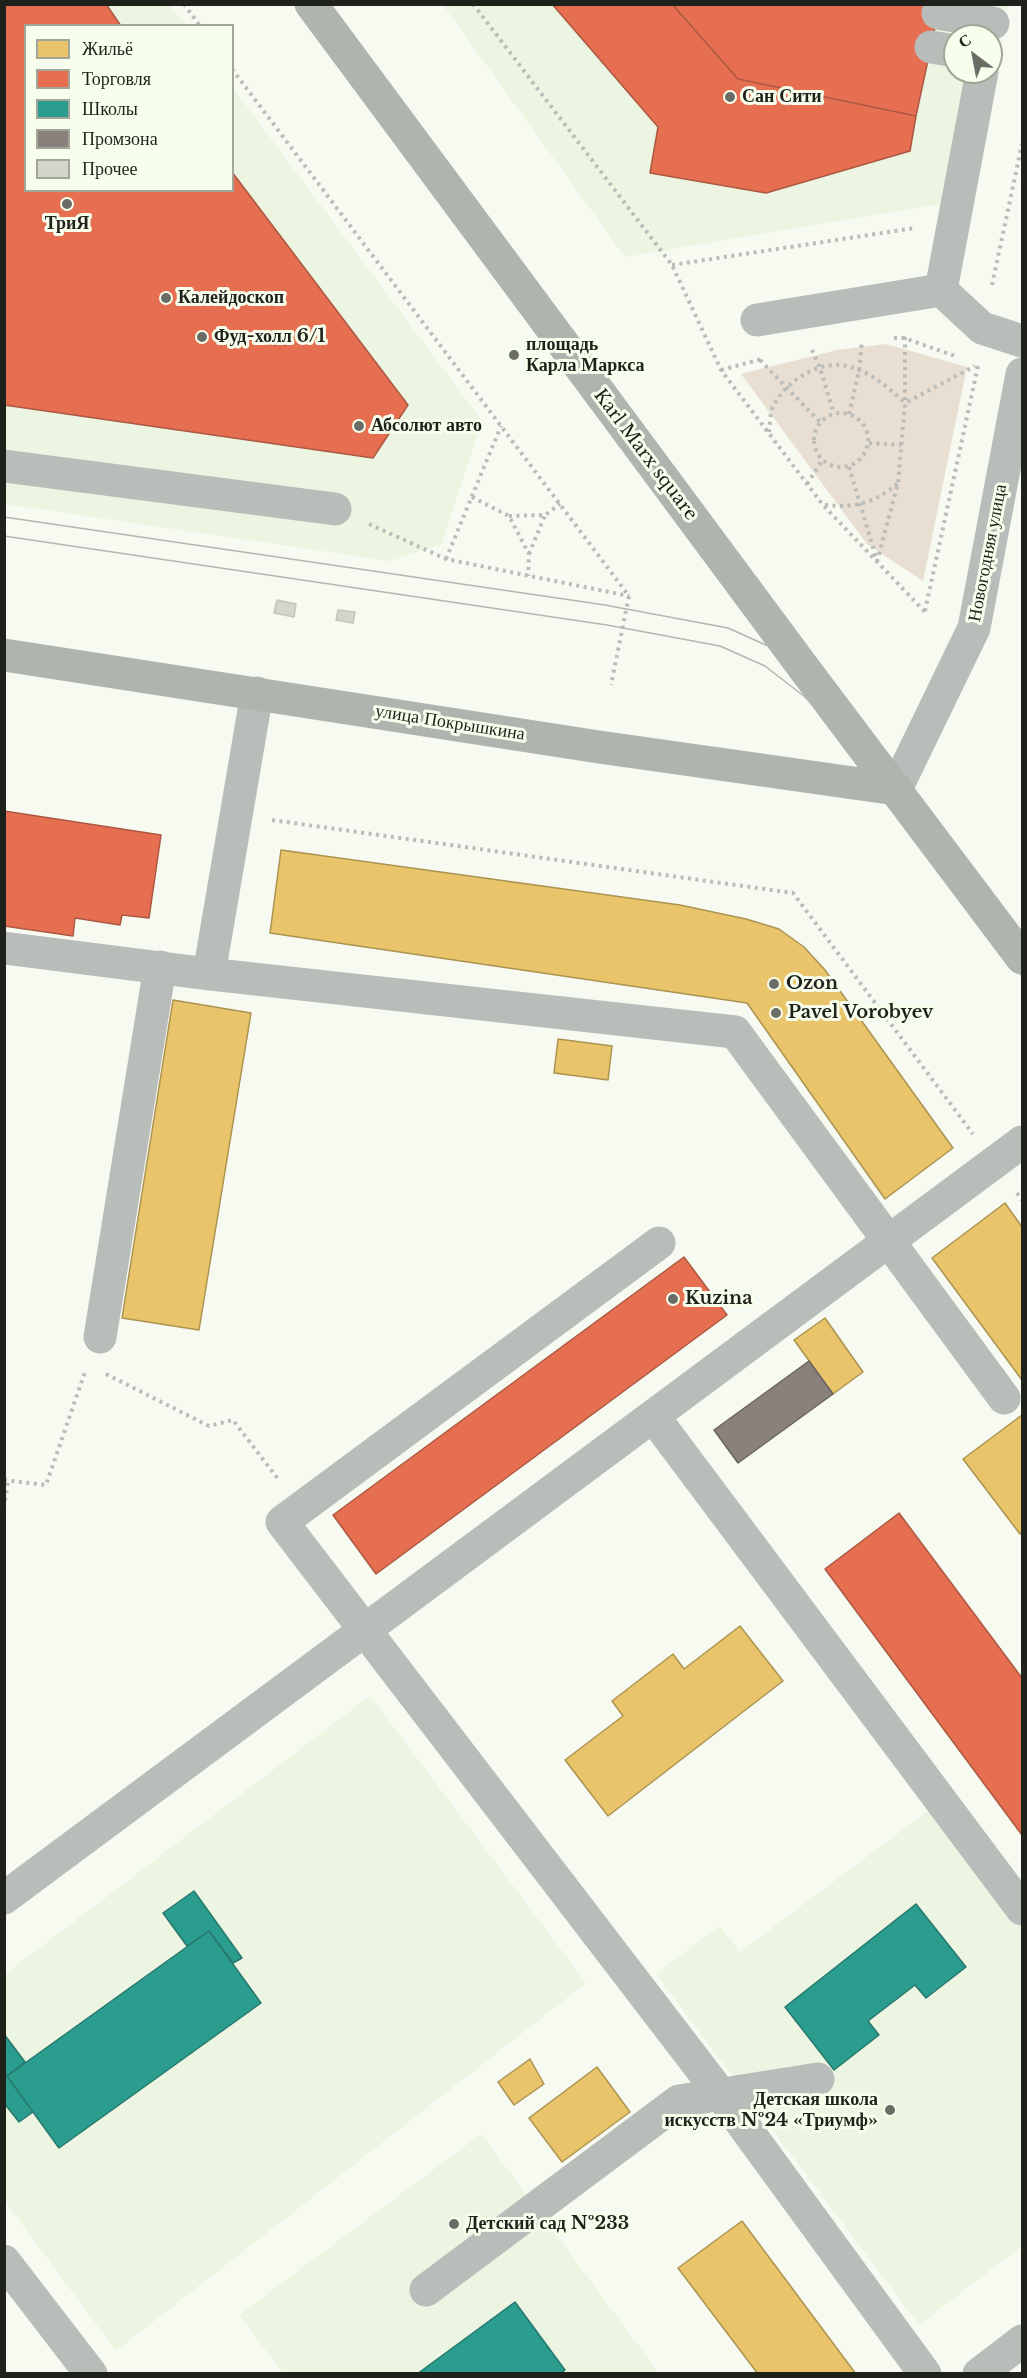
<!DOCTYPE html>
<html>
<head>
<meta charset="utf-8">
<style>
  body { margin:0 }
  #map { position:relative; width:1027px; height:2378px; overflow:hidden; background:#f6faf0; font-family:"Libre Baskerville",serif }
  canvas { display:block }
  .frame { position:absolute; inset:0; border:6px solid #1f211b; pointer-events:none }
  .legend { position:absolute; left:24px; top:24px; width:210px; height:168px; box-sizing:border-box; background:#f7feec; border:2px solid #a1a698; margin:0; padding:8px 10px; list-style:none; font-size:18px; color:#1f211b }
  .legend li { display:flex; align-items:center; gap:12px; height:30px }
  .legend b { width:30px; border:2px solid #a1a698 }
  .north { position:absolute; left:943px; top:24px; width:60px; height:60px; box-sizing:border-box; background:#f7feec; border:2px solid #a1a698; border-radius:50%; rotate:328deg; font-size:16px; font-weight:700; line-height:24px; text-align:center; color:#1f211b }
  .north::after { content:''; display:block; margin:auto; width:21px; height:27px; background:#6a6d66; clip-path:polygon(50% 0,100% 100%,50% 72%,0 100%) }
</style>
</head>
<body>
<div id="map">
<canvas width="1027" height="2378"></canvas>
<div class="frame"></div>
<ul class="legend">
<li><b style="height:16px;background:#e9c46a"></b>Жильё</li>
<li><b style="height:16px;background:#e76f51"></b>Торговля</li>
<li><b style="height:16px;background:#2a9d8f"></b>Школы</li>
<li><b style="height:16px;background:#8a817c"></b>Промзона</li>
<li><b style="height:16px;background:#d5d5cb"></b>Прочее</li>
</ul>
<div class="north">С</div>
</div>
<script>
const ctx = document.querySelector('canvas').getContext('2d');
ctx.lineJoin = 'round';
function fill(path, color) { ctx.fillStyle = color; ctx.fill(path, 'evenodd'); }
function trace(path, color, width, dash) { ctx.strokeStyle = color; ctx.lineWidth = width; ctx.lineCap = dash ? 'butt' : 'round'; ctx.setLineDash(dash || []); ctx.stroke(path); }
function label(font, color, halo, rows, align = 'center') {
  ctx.font = font + ' "Libre Baskerville",serif'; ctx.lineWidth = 6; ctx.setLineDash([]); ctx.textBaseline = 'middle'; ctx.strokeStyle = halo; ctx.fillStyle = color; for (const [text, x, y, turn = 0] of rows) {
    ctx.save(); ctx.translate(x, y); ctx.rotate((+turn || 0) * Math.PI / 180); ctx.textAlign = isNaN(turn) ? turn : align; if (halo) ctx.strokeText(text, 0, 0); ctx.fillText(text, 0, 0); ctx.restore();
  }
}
fill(new Path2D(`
  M5,5H170L185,25L26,26V190H232L233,88L482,421L441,545L390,561L5,504Z
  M443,5H1008L965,200L625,257ZM955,36H991V72H955Z
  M370,1696L586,1983L116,2351L5,2201L4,1975Z
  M941,1801L1022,1908V2246L919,2325L656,1974L720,1926L740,1952Z
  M481,2134L659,2373H283L239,2315Z`), '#ecf4e2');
fill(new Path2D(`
  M886,344L967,367L923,581L867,544L741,374L837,350Z`), '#e8ded2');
const homes = new Path2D(`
  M281,850L680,905L746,919L779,929L804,947L825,970L953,1148L885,1199L747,1003L270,933Z
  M173,1000L251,1013L199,1330L122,1318Z
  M558,1039L612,1046L608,1080L554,1073Z
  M1005,1203L1022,1227V1380L932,1258Z
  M825,1318L863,1372L833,1394L794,1340Z
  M1022,1415V1531L1020,1534L963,1459Z
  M740,1626L783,1681L608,1816L565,1760L623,1716L612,1701L673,1654L684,1669Z
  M530,2059L544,2084L514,2105L498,2082Z
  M597,2067L630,2112L562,2162L529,2118Z
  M742,2221L856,2374H758L678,2268Z`);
fill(homes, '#e9c46a');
trace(homes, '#ac9352', 1.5);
const shops = new Path2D(`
  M4,4H106L121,26H26V190H232V172L408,405L373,458L4,405Z
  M552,4H672L738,79L916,116L910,151L766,193L650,173L658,127Z
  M672,4H940L916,116L738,79Z
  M4,811L161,835L149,918L122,915L120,925L75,918L73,936L4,926Z
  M684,1257L727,1315L376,1574L333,1515Z
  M899,1513L1022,1678V1835L825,1569Z`);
fill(shops, '#e76f51');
trace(shops, '#ab5841', 1.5);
const schools = new Path2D(`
  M194,1891L242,1958L233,1963L209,1931L187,1946L163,1913Z
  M916,1904L966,1967L926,1998L915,1985L868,2021L879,2035L834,2070L785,2007Z
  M209,1931L261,2003L59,2148L7,2076Z
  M4,2034L25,2062L7,2076L33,2112L19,2122L4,2103Z
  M515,2302L565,2370L560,2374H417Z`);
fill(schools, '#2a9d8f');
trace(schools, '#27786c', 1.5);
const industry = new Path2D(`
  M809,1361L833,1394L738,1463L714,1430Z`);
fill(industry, '#8a817c');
trace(industry, '#6a645f', 1.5);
const building = new Path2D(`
  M277,600L296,604L294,617L274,613Z
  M338,610L355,612L353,623L336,620Z`);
fill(building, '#d5d5cb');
trace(building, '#c5c5bd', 1.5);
trace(new Path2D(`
  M184,4L200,26
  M473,4L672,265L721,370L823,505L925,612
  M232,69L629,596L611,685
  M672,265L915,228
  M992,285L1022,144
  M905,337V402
  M894,338H904L955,356
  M812,350L820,368L834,414
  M760,360L820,422
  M721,370L762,359
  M814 440a27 27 0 1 1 54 0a27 27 0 1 1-54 0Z
  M849,414L859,371L862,341
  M769,432C770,425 770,415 772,409C782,384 814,363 840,365C866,368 887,386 905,403
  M869,443L901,445
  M849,467L877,561
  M807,484L822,461
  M472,497L509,516L529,554L528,576
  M825,505C854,508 876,503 898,483
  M509,516L545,515L560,504
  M369,524L446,559L629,596
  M529,554L545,515
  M446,559L501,426
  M877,562L898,483L905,403L975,366
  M925,611L978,366
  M272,820L793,893L973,1134
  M1017,1193L1022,1200
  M106,1374L209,1426L233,1420L278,1479
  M4,1480L46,1485L86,1369
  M4,1508L8,1481`), '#b9bcb8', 4, [3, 4.5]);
trace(new Path2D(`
  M938,13L993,23
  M931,47L955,51
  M982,72L941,290L982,328L1022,341
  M757,320L941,290
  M4,466L335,509
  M896,789L974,628L1022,374
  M4,948L209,974L735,1032L1004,1398
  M209,974L257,693
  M659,1243L282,1522L722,2096L925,2374
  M100,1337L160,967
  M653,1416L1022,1909
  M4,1898L1022,1142
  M4,2261L91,2374
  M426,2290L679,2101L818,2079
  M979,2374L1022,2341`), '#b8bdb9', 33);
trace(new Path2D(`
  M311,4L806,671L1022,958
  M4,655L599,747L896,789`), '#afb4af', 33);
trace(new Path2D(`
  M4,517L605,605L728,628L777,650L818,680L863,731L1022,946
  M4,536L607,625L720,646L765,666L805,697L846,740L1022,976`), '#b4b7b1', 1.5);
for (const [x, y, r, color] of [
  [730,97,6,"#6a6d66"],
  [67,204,6,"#6a6d66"],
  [166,298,6,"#6a6d66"],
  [202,337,6,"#6a6d66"],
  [514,355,6,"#6a6d66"],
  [359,426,6,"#6a6d66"],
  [774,984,6,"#6a6d66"],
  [776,1013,6,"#6a6d66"],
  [673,1299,6,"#6a6d66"],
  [890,2110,6,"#6a6d66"],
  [454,2224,6,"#6a6d66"]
]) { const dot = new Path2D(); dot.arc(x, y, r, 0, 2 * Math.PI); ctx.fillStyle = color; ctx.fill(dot); trace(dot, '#f7feec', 2); }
label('bold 18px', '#1f211b', '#f7feec', [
  ["Сан Сити",742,97],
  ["ТриЯ",67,224,"center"],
  ["Калейдоскоп",178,298],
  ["Фуд-холл 6/1",214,337],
  ["площадь",526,345],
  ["Карла Маркса",526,366],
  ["Абсолют авто",371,426],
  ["Ozon",786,984],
  ["Pavel Vorobyev",788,1013],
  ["Kuzina",685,1299],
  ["Детская школа",878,2100,"right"],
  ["искусств №24 «Триумф»",878,2121,"right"],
  ["Детский сад №233",466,2224]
], 'left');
label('18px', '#1f211b', '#f7feec', [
  ["Karl Marx square",645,455,53],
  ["Новогодняя улица",988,553,-79],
  ["улица Покрышкина",450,723,9]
]);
</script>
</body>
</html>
